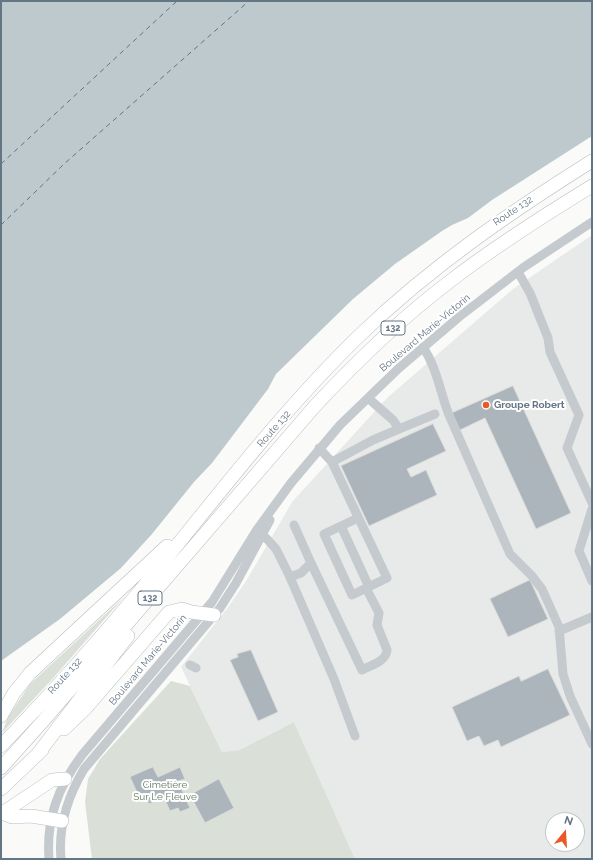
<!DOCTYPE html>
<html>
<head>
<meta charset="utf-8">
<style>
  body { margin:0 }
  #map { position:relative; width:593px; height:860px; overflow:hidden; background:#fafaf8; font-family:Raleway,sans-serif }
  canvas { display:block }
  .frame { position:absolute; inset:0; border:2px solid #647584; pointer-events:none }
  .north { position:absolute; left:545px; top:812px; width:40px; height:40px; box-sizing:border-box; background:#fff; border:1px solid #c1c8ce; border-radius:50%; rotate:18deg; font-size:11px; font-weight:700; line-height:16px; text-align:center; color:#647584 }
  .north::after { content:''; display:block; margin:auto; width:14px; height:18px; background:#eb5827; clip-path:polygon(50% 0,100% 100%,50% 72%,0 100%) }
</style>
</head>
<body>
<div id="map">
<canvas width="593" height="860"></canvas>
<div class="frame"></div>
<div class="north">N</div>
</div>
<script>
const ctx = document.querySelector('canvas').getContext('2d');
ctx.lineJoin = 'round';
function fill(path, color) { ctx.fillStyle = color; ctx.fill(path, 'evenodd'); }
function trace(path, color, width, dash) { ctx.strokeStyle = color; ctx.lineWidth = width; ctx.lineCap = dash ? 'butt' : 'round'; ctx.setLineDash(dash || []); ctx.stroke(path); }
function label(font, color, halo, rows, align = 'center') {
  ctx.font = font + ' Raleway,sans-serif'; ctx.lineWidth = 4; ctx.setLineDash([]); ctx.textBaseline = 'middle'; ctx.strokeStyle = halo; ctx.fillStyle = color; for (const [text, x, y, turn = 0] of rows) {
    ctx.save(); ctx.translate(x, y); ctx.rotate((+turn || 0) * Math.PI / 180); ctx.textAlign = isNaN(turn) ? turn : align; if (halo) ctx.strokeText(text, 0, 0); ctx.fillText(text, 0, 0); ctx.restore();
  }
}
fill(new Path2D(`
  M592,235V859H355L294,722L239,750L222,752L181,667L229,606L248,578L292,502L387,398L513,289ZM553,820H577V844H553Z`), '#e8e9e9');
fill(new Path2D(`
  M124,597L55,676L2,733L8,717L30,684Z
  M171,681L190,686L222,752L239,750L294,722L355,859H92L85,802L88,779L100,759Z`), '#dae0d7');
fill(new Path2D(`
  M1,1H592V136L492,200L468,218L452,225L442,231L395,264L353,299L276,374L268,389L212,463L194,482L152,534L121,568L60,619L1,661Z`), '#bec9ce');
trace(new Path2D(`
  M1,164L177,1
  M1,225L64,164L249,1`), '#5f757d', 1, [5, 4]);
const building = new Path2D(`
  M513,386L571,513L536,529L485,418L460,430L452,413Z
  M433,424L446,451L407,469L411,477L426,470L437,495L369,526L341,466Z
  M530,580L548,619L508,637L490,599Z
  M251,650L278,712L258,721L230,660L238,657L237,654Z
  M548,669L570,715L501,747L498,740L484,746L479,736L467,741L452,707L519,676L521,681Z
  M153,767L158,777L180,767L185,779L178,781L190,808L180,812L178,808L170,811L164,798L149,804L145,797L140,799L130,777Z
  M219,779L234,808L205,823L190,795Z`);
fill(building, '#acb5bb');
trace(building, '#dcdcda', 1);
const highway = new Path2D(`
  M1,716L14,693L30,673L167,546
  M64,729L85,709L169,612L182,609L191,612L214,615
  M1,746C49,696 95,645 139,592C210,506 280,412 361,334C432,266 509,213 592,161
  M37,755L128,636
  M1,768L44,720L315,406C357,361 400,319 449,282C494,247 543,216 592,186
  M1,789L42,750
  M2,813L12,817L31,816L62,821
  M1,814L52,780L65,779`);
trace(highway, '#b8bcc0', 14);
trace(new Path2D(`
  M518,272L530,293L548,338L550,352L579,415L567,448L592,503
  M423,347C437,368 440,392 449,415L510,554L532,576L542,589L559,627L563,674L570,696L592,744
  M368,398L393,420L399,429L435,414
  M319,448L332,462L373,440L399,429
  M332,462L387,578L352,595L324,534L358,518
  M592,509L579,551L592,581
  M341,526L369,587
  M257,532L267,539L276,549L289,575L334,679L355,736
  M311,563L362,670C371,665 386,662 387,650L377,625L379,613L366,588
  M290,577L301,573L311,563L294,525
  M559,631L592,617
  M190,665L196,668
  M49,859C46,819 58,787 82,755L212,602L256,531L291,483L340,425L399,368L459,317L524,267L592,222
  M61,859C58,827 68,796 84,769L220,608L236,583L270,520`), '#c5cace', 9);
trace(highway, '#fff', 13);
for (const [x, y, r, color] of [
  [486,405,4,"#eb5827"]
]) { const dot = new Path2D(); dot.arc(x, y, r, 0, 2 * Math.PI); ctx.fillStyle = color; ctx.fill(dot); trace(dot, '#fff', 1.5); }
for (const [x, y, w] of [
  [393,328,24],
  [150,598,24]
]) { const box = new Path2D(); box.roundRect(x - w / 2, y - 7, w, 14, 3); ctx.fillStyle = '#fff'; ctx.fill(box); trace(box, '#647584', 1); }
label('bold 9px', '#647584', null, [
  ["132",393,328],
  ["132",150,598]
]);
label('10px', '#647584', '#fff', [
  ["Route 132",513,211,-34],
  ["Boulevard Marie-Victorin",425,333,-40],
  ["Route 132",274,429,-49],
  ["Boulevard Marie-Victorin",148,660,-50],
  ["Route 132",65,676,-48]
]);
label('bold 10px', '#647584', '#fff', [
  ["Groupe Robert",494,405]
], 'left');
label('10px', '#677b63', '#fff', [
  ["Cimetière",165,785],
  ["Sur Le Fleuve",165,797]
]);
</script>
</body>
</html>
